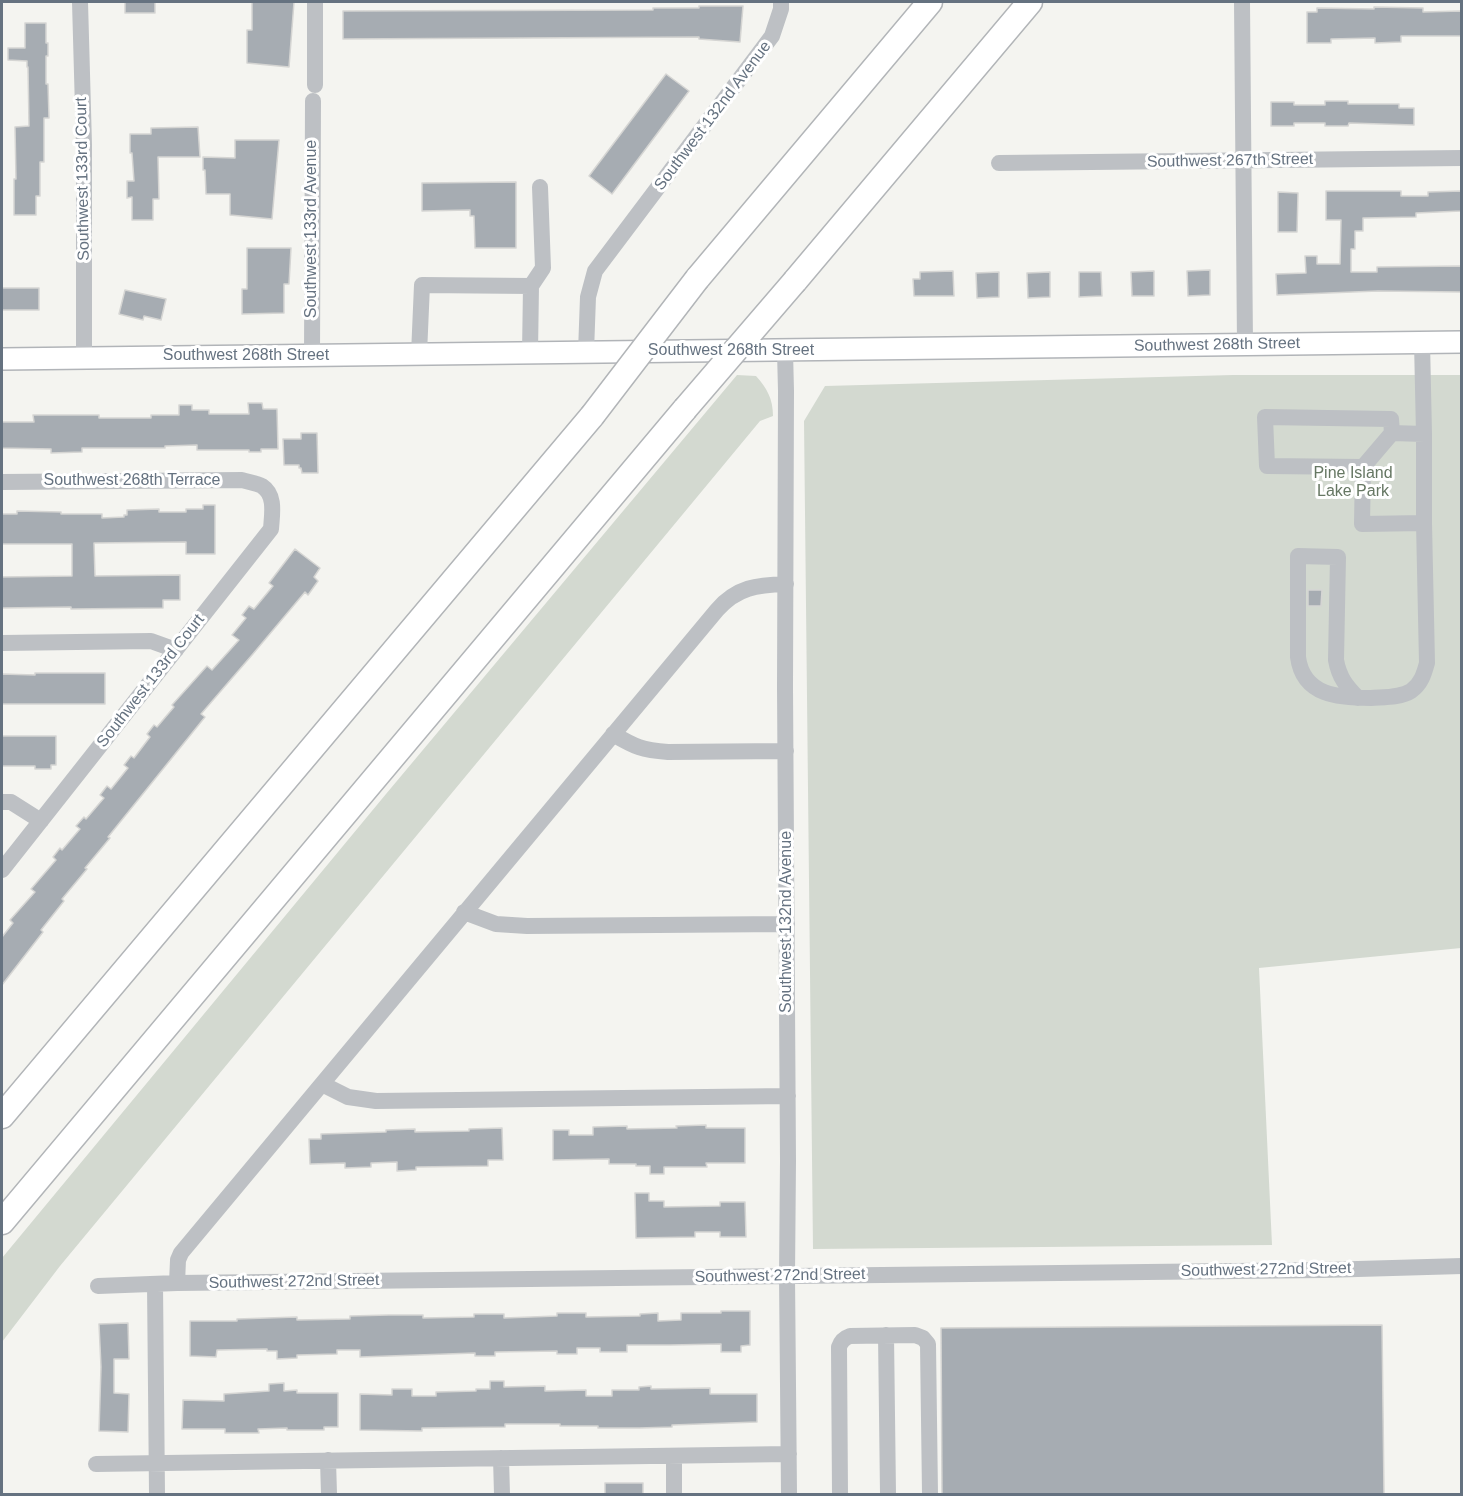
<!DOCTYPE html>
<html>
<head>
<meta charset="utf-8">
<style>
  body { margin:0 }
  #map { position:relative; width:1463px; height:1496px; overflow:hidden; background:#f4f4f0; font-family:Helvetica,sans-serif }
  canvas { display:block }
  .frame { position:absolute; inset:0; border:3px solid #657280; pointer-events:none }
</style>
</head>
<body>
<div id="map">
<canvas width="1463" height="1496"></canvas>
<div class="frame"></div>
</div>
<script>
const ctx = document.querySelector('canvas').getContext('2d');
ctx.lineJoin = 'round';
function fill(path, color) { ctx.fillStyle = color; ctx.fill(path, 'evenodd'); }
function trace(path, color, width, dash) { ctx.strokeStyle = color; ctx.lineWidth = width; ctx.lineCap = dash ? 'butt' : 'round'; ctx.setLineDash(dash || []); ctx.stroke(path); }
function label(font, color, halo, rows, align = 'center') {
  ctx.font = font + ' Helvetica,sans-serif'; ctx.lineWidth = 6; ctx.setLineDash([]); ctx.textBaseline = 'middle'; ctx.strokeStyle = halo; ctx.fillStyle = color; for (const [text, x, y, turn = 0] of rows) {
    ctx.save(); ctx.translate(x, y); ctx.rotate((+turn || 0) * Math.PI / 180); ctx.textAlign = isNaN(turn) ? turn : align; if (halo) ctx.strokeText(text, 0, 0); ctx.fillText(text, 0, 0); ctx.restore();
  }
}
fill(new Path2D(`
  M737,375L756,376C767,388 773,399 773,416L760,421L60,1266L2,1342V1258L386,794Z
  M1233,375H1461V948L1259,968L1272,1245L813,1249L804,421L825,386Z`), '#d3d9d0');
const building = new Path2D(`
  M125,2H155V13H125Z
  M252,2H294L289,67L247,63V30H252Z
  M699,6H743L740,42L699,39V37L343,39V11L653,10V8H699Z
  M1374,7L1423,8V12L1461,11V36H1401V42L1375,43V38L1331,39V43H1307V12H1317V8L1374,9Z
  M25,23H46V43H48V56H46V84H48L49,118H44V162H40V196H36V215H14V179H16L15,127L29,126L28,67H27V61L8,60V48H25Z
  M666,74L689,91L612,194L589,176Z
  M1325,101H1348V104H1399V108H1414V125L1349,123L1348,126H1325V123H1294V126H1271V102H1294V105H1325Z
  M198,127L200,157H158L159,199H153V220H132V197L127,198V181H134L132,153H130V134H151V128Z
  M235,140H279L272,219L230,215V194H206L205,170H203V157L235,158Z
  M516,182V248H475L474,216H470V210L422,211V183Z
  M1326,191H1401V196H1428V192L1461,191V211L1416,213V217L1363,218V231H1355V249H1351V272H1377V267L1461,266V292L1378,291L1277,295L1276,274L1306,273L1305,256H1317V264H1340L1341,220H1326Z
  M1278,192L1298,193L1297,232H1278Z
  M247,248H291L289,284H284V313L242,314V289H247Z
  M1210,270V295L1188,296L1187,271Z
  M953,271L954,296H914L913,279H920V272Z
  M1154,271V296H1132L1131,272Z
  M999,272V297L977,298L976,273Z
  M1050,272V297L1028,298L1027,273Z
  M1079,272H1101L1102,296L1079,297Z
  M2,288H39V310H2Z
  M125,290L166,299L161,320L144,316L143,320L119,314Z
  M248,403H262L263,409H277L278,449H261V452H249V450H197V445L165,446V448H82V452L51,453V449L2,448V422H34L33,415H99V418H151V415H179V405H192V410H209V414H249Z
  M301,433H317L318,473H302L301,468H299V465H284L283,439H301Z
  M203,505H215V554H186V542L94,543L95,576L180,575V600H163V608L71,609V607L2,608V577L72,576V544H2V514H17V511L61,512V514H102V518L124,517V515H127V510L159,509V512H186V509H203Z
  M295,549L320,568L314,577L318,581L308,595L305,592L252,655L201,714L205,717L108,837L110,838L85,868L87,869L62,899L64,901L41,930L43,932L2,985V937L13,923L10,920L35,892L31,889L56,860L53,857L60,848L62,850L80,829L76,826L84,817L86,819L104,798L100,795L107,786L111,789L128,768L124,765L131,756L134,758L150,737L147,734L154,725L157,727L174,707L172,705L207,666L212,670L239,640L232,635L246,618L242,615L249,606L254,609L273,586L269,583Z
  M1308,590H1322L1321,606H1308Z
  M35,673H105V704H2V674L35,675Z
  M2,736H56V765H51V769H35V766H2Z
  M706,1125V1128H745V1163H706L707,1167H664V1174H650V1166H636V1164H609V1159L553,1160V1130H569V1135H593V1127L627,1126V1129L677,1128L676,1126Z
  M502,1128L503,1160H488V1166L416,1167V1170L397,1171V1162L371,1163V1167L345,1168V1163L310,1164L309,1139H321V1134L386,1132V1130L415,1129V1132L469,1131V1129Z
  M635,1193H649V1201H664V1207L720,1206V1202H745L746,1237H720V1232H695V1237L636,1238Z
  M721,1311H750V1345L741,1346V1352H721V1344L670,1345H627V1352H600V1348H577V1354H557V1351L495,1352V1356H475V1353L360,1357V1350H337V1354L297,1355V1358L277,1359V1351H267V1349L217,1350L216,1357L190,1356V1321H237V1319L297,1317V1320L350,1319V1316L389,1315H423V1318L474,1317V1314H504V1318L557,1316V1313H586V1317L640,1316V1314L658,1313V1321L681,1320V1313H721Z
  M128,1323L129,1359H114V1393L129,1394L128,1432L99,1431L101,1367L99,1324Z
  M1382,1325L1384,1494H942L941,1328Z
  M490,1381H504V1387L545,1386V1391L586,1390V1396H612V1390H639V1387L651,1386V1389L710,1388V1394H757V1422L672,1425V1427L639,1428H598V1426H560V1424H505V1427L422,1428V1431L360,1430V1394L392,1395V1389H412V1396H436V1392L476,1391V1389H490Z
  M284,1383V1391L297,1390V1393H338V1427H324V1430H287V1428L258,1429L259,1433H225V1429H182L183,1400L224,1401V1394L269,1391V1384Z
  M605,1483H643V1494H605Z`);
fill(building, '#a6acb2');
trace(building, '#d5d5d3', 1.5);
const major = new Path2D(`
  M2,359L1462,342`);
const highway = new Path2D(`
  M697,279L930,2
  M795,281L1030,2
  M2,1116L592,416
  M2,1222L685,409`);
trace(major, '#b1b4b8', 24);
trace(highway, '#b2b5b8', 27);
trace(new Path2D(`
  M80,2L84,145V357
  M1242,2L1245,344
  M315,85V2
  M999,163L1462,158
  M531,286L543,268L540,187
  M785,351L786,391L785,687L788,1161L787,1276L789,1494
  M586,352L588,297L595,271L772,36L781,9V2
  M419,354L422,285L531,286L530,353
  M312,356L313,101
  M1392,433L1363,467L1267,466L1265,417L1391,419L1392,433L1424,434L1422,342
  M1424,434V523
  M2,482L242,480C248,482 257,483 262,486C276,495 272,514 271,529L2,870
  M2,643L151,641L176,650
  M1358,698C1346,686 1339,677 1336,660L1338,557L1298,556V657C1303,696 1339,698 1371,698C1384,697 1400,698 1411,691C1421,684 1424,674 1427,663L1424,523L1362,524L1363,467
  M613,734C635,747 642,750 668,752L786,751
  M2,802H11L41,821
  M464,912L496,924L527,926L787,924
  M322,1084L348,1097L376,1101L788,1096
  M177,1283L178,1260L181,1253L717,610C737,587 757,585 786,584
  M155,1284L157,1494
  M98,1286L177,1283L1323,1270L1462,1266
  M886,1335L888,1494
  M674,1456V1494
  M501,1458L502,1494
  M328,1460L329,1494
  M96,1464L789,1454
  M840,1494L839,1347C841,1341 844,1338 850,1336L915,1335L923,1338L928,1344L930,1494`), '#bdc0c4', 16);
trace(major, '#fff', 21);
trace(highway, '#fff', 24);
const highwayBridge = new Path2D(`
  M685,409L795,281
  M592,416L697,279`);
trace(highwayBridge, '#b2b5b8', 27, []);
trace(highwayBridge, '#fff', 24);
label('16px', '#657280', '#fff', [
  ["Southwest 132nd Avenue",713,116,-53],
  ["Southwest 267th Street",1230,161,-1],
  ["Southwest 133rd Court",83,179,-91],
  ["Southwest 133rd Avenue",312,229,-90],
  ["Southwest 268th Street",1217,345,-1],
  ["Southwest 268th Street",731,351],
  ["Southwest 268th Street",246,356],
  ["Southwest 268th Terrace",132,481],
  ["Southwest 133rd Court",151,681,-52],
  ["Southwest 132nd Avenue",787,922,-90],
  ["Southwest 272nd Street",1266,1270,-1],
  ["Southwest 272nd Street",780,1276,-1],
  ["Southwest 272nd Street",294,1282,-1]
]);
label('16px', '#667763', '#fff', [
  ["Pine Island",1353,474],
  ["Lake Park",1353,492]
]);
</script>
</body>
</html>
